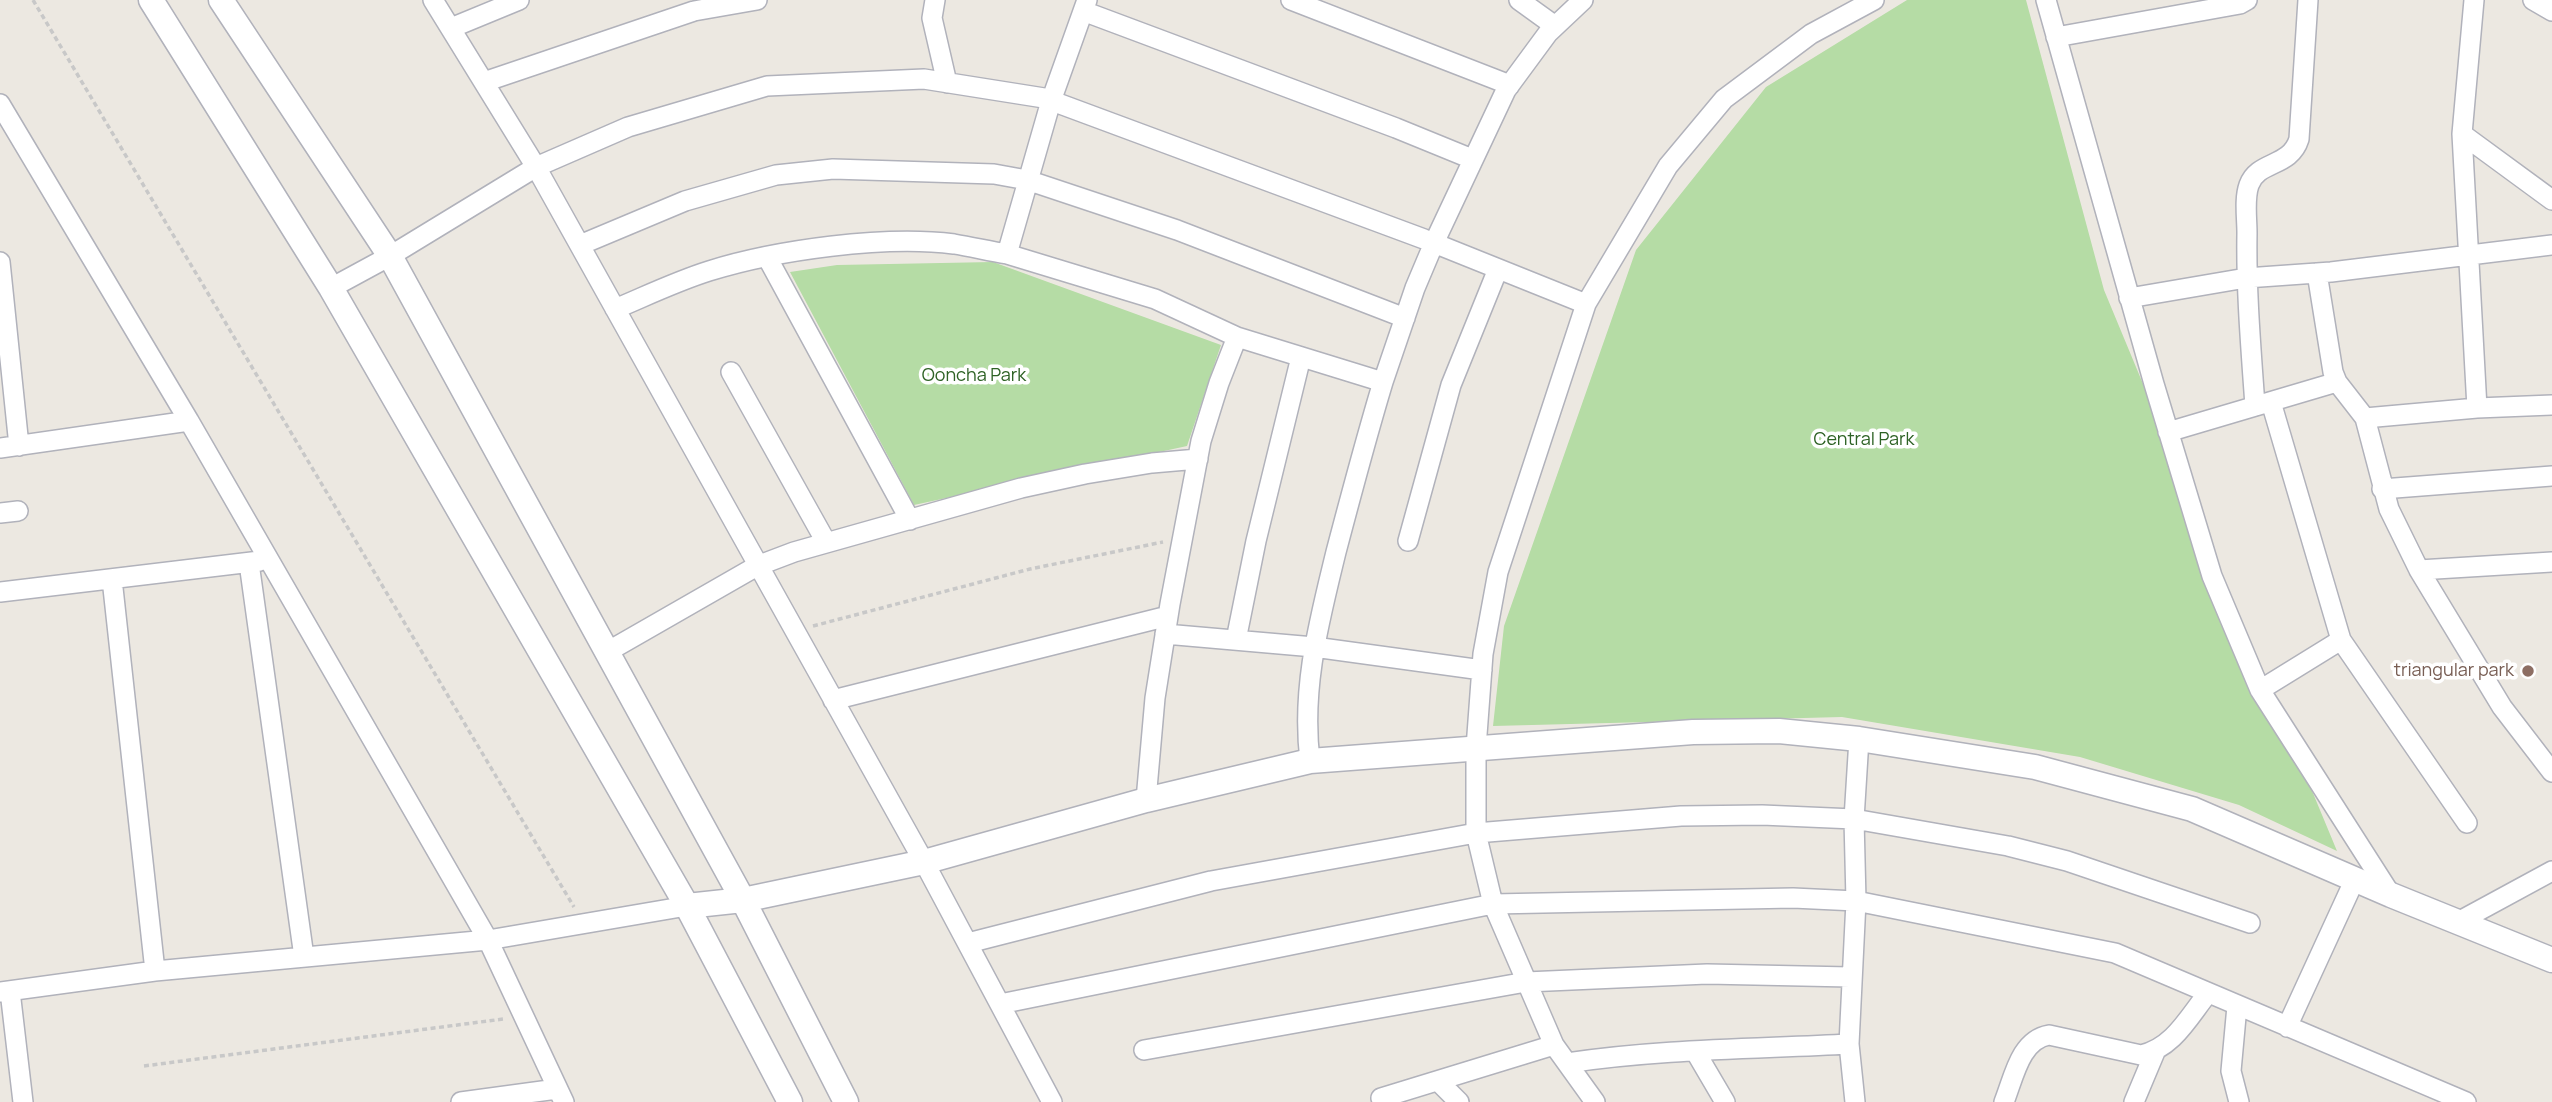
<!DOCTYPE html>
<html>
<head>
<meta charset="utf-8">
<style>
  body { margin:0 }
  canvas { display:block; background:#ece8e1 }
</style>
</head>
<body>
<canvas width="2552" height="1102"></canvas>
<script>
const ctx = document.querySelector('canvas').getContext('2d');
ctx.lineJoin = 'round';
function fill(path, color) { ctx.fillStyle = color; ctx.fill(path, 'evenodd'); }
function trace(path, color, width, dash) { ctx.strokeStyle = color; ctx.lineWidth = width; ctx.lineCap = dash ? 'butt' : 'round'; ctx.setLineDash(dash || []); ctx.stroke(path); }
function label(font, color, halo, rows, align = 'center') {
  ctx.font = font + ' Manrope,sans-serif'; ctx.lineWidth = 7; ctx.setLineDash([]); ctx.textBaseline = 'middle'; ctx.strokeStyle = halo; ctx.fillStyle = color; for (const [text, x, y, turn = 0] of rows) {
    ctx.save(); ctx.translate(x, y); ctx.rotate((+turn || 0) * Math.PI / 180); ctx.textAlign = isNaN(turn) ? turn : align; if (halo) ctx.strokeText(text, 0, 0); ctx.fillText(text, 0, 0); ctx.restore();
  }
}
fill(new Path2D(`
  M1907,0H2026L2104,290L2337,851L2239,805L2080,757L1842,717L1493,726L1504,626L1636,250L1766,87Z
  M993,262L1221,345L1187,446L914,505L790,272L837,265Z`), '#b5dca5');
const minor = new Path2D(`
  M433,0L536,167L924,862L1052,1102
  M935,0L932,18L947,83
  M1087,0L1051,101L1007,254L1155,299L1237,337
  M1291,0L1510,85
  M1519,0L1555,26
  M2046,0L2154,384L2212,576L2260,690L2391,895
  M2474,0L2462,134L2477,408
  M2533,0L2552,11
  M1083,11L1396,128L1472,159
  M451,28L519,0
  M2056,37L2240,4L2247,0
  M484,82L694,11L757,0
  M0,104L189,421
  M2462,134L2552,200
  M580,245L685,201L776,175L833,169L994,174L1027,180L1177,230L1405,318
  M767,257L910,520
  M0,262L19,446
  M2317,273L2333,372L2337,382L2365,418
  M331,288L390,256L536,167L628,127L767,86L924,79L1044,98L1424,239L1586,304
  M2129,298L2246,278L2331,272L2552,245
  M615,309C646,296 677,281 709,271C776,250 885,235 954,244C972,247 989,251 1007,254
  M731,372L826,542
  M2271,402L2341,640
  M2552,405L2477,408L2365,418L2389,509L2419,570L2502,707L2552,772
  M2255,406C2251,349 2246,291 2247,233C2247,218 2244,199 2249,185C2258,160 2290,168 2299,139L2308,0
  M2168,432L2337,382
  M0,448L189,421L488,940L564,1102
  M2382,489L2552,476
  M0,513L18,511
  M1408,541L1451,385L1498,269
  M249,563L304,957
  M2419,570L2552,562
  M112,579L155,971
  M0,592L260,561
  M1165,634L1314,647L1482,670
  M1236,640L1256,541L1301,357
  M607,652L757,566L794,552L1021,488L1085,474L1152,463L1198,459
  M2260,690L2341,640L2467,823
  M833,700L1168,616
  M1310,761C1301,688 1319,622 1336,552C1351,495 1366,438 1383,382
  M1146,800L1155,698L1170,604L1201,441L1219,383L1237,337L1383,382L1415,288L1434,243L1506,90L1548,33L1583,0
  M2458,922L2552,871
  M968,943L1211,881L1476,833L1681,816L1762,815L1854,819L2008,846L2067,861L2250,923
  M10,991L23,1102
  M0,992L155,971L488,940L687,906
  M1000,1004L1493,904L1793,898L1856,901L2115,953L2466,1102
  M2237,1006L2231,1071L2239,1102
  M2287,1027L2355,879
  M1144,1050L1526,982L1707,974L1850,977
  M1695,1051L1725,1102
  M1567,1063C1660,1049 1755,1049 1849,1044
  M1438,1081L1459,1102
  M1381,1098L1554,1045
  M461,1102L557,1089
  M1595,1102L1554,1045L1493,904L1476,833V748L1483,654L1498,572L1586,304L1668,166L1724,99L1811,34L1874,0
  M1855,1102L1849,1044L1856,901L1854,819L1859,739
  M2004,1102C2014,1077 2020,1040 2049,1035L2141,1055C2173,1048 2188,1018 2208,993
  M2134,1102L2155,1052`);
const tertiary = new Path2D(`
  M151,0L331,288L687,906L790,1102
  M221,0L390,256L743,900L846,1102
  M687,906L743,900L924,862L1146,800L1310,761L1693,732L1779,731L1859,739L2035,767L2192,809L2391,895L2552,960`);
trace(minor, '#b1b2bb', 22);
trace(tertiary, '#b1b2bb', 27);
trace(new Path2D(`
  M33,0L574,907
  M813,626L1030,569L1163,542
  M144,1066L503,1019`), '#c8c8c8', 3.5, [5, 3.5]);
trace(minor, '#fff', 19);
trace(tertiary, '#fff', 24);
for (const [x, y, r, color] of [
  [2528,671,7,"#8d6e63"]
]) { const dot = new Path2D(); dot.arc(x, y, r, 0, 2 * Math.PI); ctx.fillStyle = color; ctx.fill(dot); trace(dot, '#fff', 2.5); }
label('18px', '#2e6225', '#fff', [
  ["Ooncha Park",974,376],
  ["Central Park",1864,440]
]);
label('18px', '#785e54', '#fff', [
  ["triangular park",2514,671]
], 'right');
</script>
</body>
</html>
